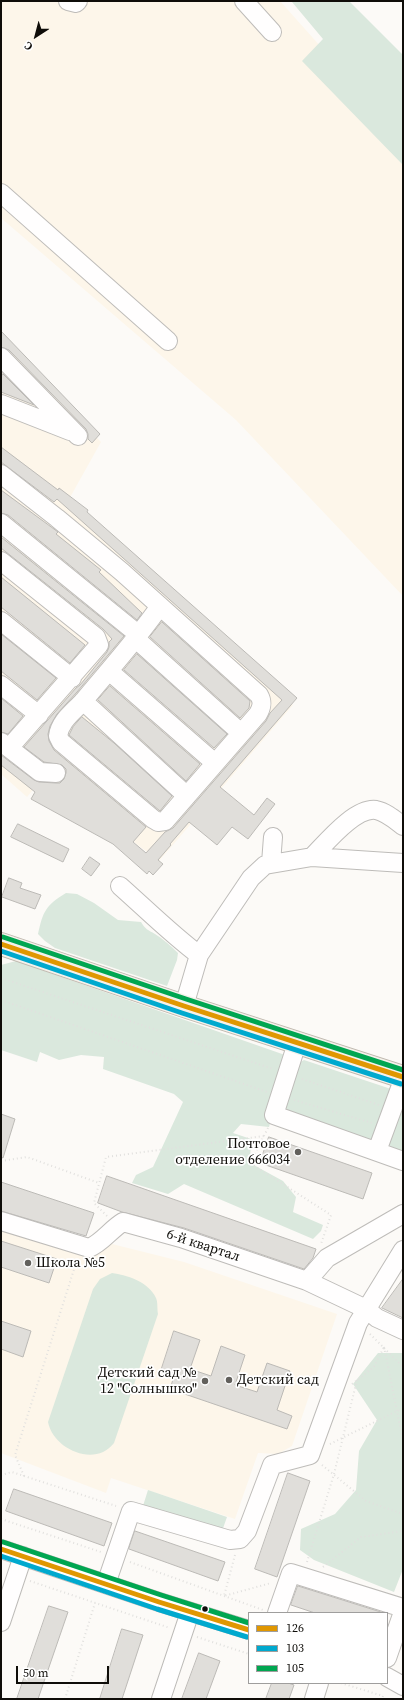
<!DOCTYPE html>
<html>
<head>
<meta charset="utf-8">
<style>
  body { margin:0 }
  #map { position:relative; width:404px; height:1700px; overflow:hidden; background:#fcfaf7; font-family:"Source Serif 4",serif }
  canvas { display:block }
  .frame { position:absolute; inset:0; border:2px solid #0f0d09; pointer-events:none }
  .legend { position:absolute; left:248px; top:1612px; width:140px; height:72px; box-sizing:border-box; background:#fff; border:1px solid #9f9e9d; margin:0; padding:5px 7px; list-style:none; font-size:12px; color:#0f0d09 }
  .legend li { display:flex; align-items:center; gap:8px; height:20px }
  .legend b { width:20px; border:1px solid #9f9e9d }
  .north { position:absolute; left:16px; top:16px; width:40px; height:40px; -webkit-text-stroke:3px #fff; paint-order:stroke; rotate:216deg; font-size:11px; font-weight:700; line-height:16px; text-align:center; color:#0f0d09 }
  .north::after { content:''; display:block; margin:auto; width:14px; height:18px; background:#0f0d09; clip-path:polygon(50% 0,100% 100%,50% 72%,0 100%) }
  .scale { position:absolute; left:16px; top:1666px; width:93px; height:18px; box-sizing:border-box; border:2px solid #0f0d09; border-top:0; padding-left:5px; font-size:12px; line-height:14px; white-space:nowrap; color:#0f0d09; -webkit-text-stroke:3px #fff; paint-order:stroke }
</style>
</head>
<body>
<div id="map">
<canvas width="404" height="1700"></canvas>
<div class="frame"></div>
<ul class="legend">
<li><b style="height:5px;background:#e09701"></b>126</li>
<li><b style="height:5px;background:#00a9ce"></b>103</li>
<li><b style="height:5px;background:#00a651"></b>105</li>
</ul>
<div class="north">С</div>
<div class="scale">50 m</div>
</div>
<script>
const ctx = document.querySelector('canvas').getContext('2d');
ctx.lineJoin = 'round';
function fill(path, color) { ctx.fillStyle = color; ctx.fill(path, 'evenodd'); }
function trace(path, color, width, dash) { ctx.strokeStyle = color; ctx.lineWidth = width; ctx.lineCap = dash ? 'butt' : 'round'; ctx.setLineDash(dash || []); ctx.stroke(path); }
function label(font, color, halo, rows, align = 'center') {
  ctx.font = font + ' "Source Serif 4",serif'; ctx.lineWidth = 3.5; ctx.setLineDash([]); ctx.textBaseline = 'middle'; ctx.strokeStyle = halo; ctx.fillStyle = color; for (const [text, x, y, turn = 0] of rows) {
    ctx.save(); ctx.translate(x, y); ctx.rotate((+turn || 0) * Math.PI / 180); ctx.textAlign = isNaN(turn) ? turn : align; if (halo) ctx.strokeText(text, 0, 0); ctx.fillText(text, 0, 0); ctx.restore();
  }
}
fill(new Path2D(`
  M1,1H280L403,139V596L236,420L1,218Z
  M1,338L101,442L68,501L293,705L159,861L45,775L27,797L1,774Z
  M1,1228L87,1257L112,1244L184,1262L337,1314L292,1446L278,1454L258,1453L235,1519L111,1478L106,1493L1,1453Z`), '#fdf6ea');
fill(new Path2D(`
  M297,1H349L403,55V165L302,61L323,39L292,2Z
  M66,893L77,894L94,903L118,920L141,922C145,929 148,930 155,934C163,939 171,946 178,953L177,960L167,986L55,948L45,941L38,934C43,911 46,905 66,893Z
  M16,961L285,1055L287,1063L269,1127L241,1124L233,1133L251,1139L250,1163L283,1181L296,1197L293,1212L323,1225L321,1231L313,1239L184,1184L168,1194L132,1183L136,1175L153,1167L183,1102L174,1094L103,1069L104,1057L81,1055L59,1060L40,1052L37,1062L1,1050V965Z
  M304,1060L394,1090L376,1145L279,1112L295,1065Z
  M403,1104V1154L385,1148Z
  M112,1273C127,1275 149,1282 156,1298C158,1302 157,1309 158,1314L114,1443C95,1468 53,1449 48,1422L93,1289L100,1279Z
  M378,1353H403V1569L394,1592L314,1560L300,1550L301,1529L335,1514L356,1490L359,1451L377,1420L353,1384Z
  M148,1490L227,1517L221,1534L142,1509Z`), '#dae8dd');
const building = new Path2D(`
  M1,331L100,434L92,443L88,439V434L86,429L9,350L1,347Z
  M3,374L34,405L1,392V377Z
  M1,447L58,490L59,488L88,510L87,512L297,698L220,787L254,815L267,798L275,804L248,839L232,827L217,845L189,822L170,844L171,845L158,860L163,864L153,875L149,871L147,874L113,844L31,799L35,792L1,765V755L34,780L39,782L56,783H60L64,779L66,773V769L62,765L44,762L24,747L76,688L80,685L107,652L109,647V642L112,639L103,629L1,548V537L124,636L77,692L57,714L50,726L48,734L49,741L54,750L146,827L133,842L146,853L165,832L173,828L266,721L270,713L282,700L57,499L54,502L1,462Z
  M1,490L58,532L56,534L101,570L99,572L142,613L137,620L8,515L1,513Z
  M1,577L85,645L70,663L1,607Z
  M162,622L250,701L249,708L240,718L150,637Z
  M1,634L56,678L37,700L1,671Z
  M137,654L227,734L214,748L124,670Z
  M110,686L200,764L186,781L98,700Z
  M1,698L23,716L8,734L1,732Z
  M82,717L114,743L172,796L160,811L69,735L73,727Z
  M18,824L69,849L63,862L11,837Z
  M90,857L100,864L91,876L82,869Z
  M9,878L22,883L20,888L41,895L35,909L2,897Z
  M1,1114L15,1119L3,1158L1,1157Z
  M269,1137L372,1173L363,1199L260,1163Z
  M107,1176L316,1249L313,1258L304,1269L184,1228L122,1212L98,1203Z
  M1,1182L94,1213L86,1236L1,1211Z
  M1,1241L57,1259L49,1283L1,1267Z
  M403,1279V1318L382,1308Z
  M1,1321L31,1331L23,1357L1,1349Z
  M174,1331L200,1340L190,1369L211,1376L221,1346L245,1355L235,1385L257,1392L267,1363L290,1371L277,1410L292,1416L287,1429L170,1389L174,1376L161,1371Z
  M288,1473L310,1481L277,1577L255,1569Z
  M14,1489L112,1523L104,1546L6,1511Z
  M135,1531L225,1562L218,1581L129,1549Z
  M298,1586L384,1613H315L291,1605Z
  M49,1606L68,1612L38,1699H17Z
  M122,1629L143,1635L122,1699H100Z
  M199,1653L220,1661L206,1699H182Z
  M272,1683H288L294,1685L289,1699H266Z`);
fill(building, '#e0deda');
trace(building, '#bcbab6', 1);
const minor = new Path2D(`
  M68,1L76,3L78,1
  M244,1L272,32
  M1,193L168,341
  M1,357L78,436
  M1,404L70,431
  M1,474L57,518L122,572L259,695C263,702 262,707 258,714L165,821L158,822L153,819L61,742L58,736C60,720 75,711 85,699C110,669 137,639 160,606
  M1,523L139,635
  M1,561L96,637L99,645L9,748
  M1,621L72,678
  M136,639L241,733
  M109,671L215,763
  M1,685L39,715
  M83,701L187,796
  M1,742L40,772L56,773
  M312,857C326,843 355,807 376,810C386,812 395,820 403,826
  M271,863L273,837
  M120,886C146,909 171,934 199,955
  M184,1006L199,955L251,878L265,865L312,857L403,863
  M297,1043L274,1115L403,1161
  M377,1151L403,1080
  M1,1221L89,1248C102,1243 111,1229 123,1222L181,1238L307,1281L366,1309L377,1318L403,1330
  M307,1281L327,1258L403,1214
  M1,1549L159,1602L249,1630
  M106,1584L131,1511L230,1540L240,1539L247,1531L272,1465L310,1455L358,1323L403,1250
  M277,1613L291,1573L403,1608
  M1,1622L23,1556
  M387,1658L403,1612
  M387,1677L403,1686
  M161,1699L190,1612
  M314,1699L319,1683`);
const major = new Path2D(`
  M1,944L184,1006L403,1077`);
trace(minor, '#bebcb9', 20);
trace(major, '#beb7ad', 24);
trace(new Path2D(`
  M1,978L273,1069
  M1,1000L267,1092
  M302,1079L379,1105
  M294,1100L372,1123
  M268,1128L250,1163L331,1215L321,1244
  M1,1161L27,1157L99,1183
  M107,1216L94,1203L106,1157L264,1136
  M370,1334L403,1367
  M384,1347L403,1441
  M352,1384L374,1367L384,1347
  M330,1444L397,1411L403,1410
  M322,1465L366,1501L403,1514
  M1,1475L12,1472L116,1506
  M24,1476L15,1455L77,1260
  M1,1519L101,1552
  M235,1555L224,1596L271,1583
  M130,1562L263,1610
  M307,1562L334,1474L357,1380
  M323,1567L361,1537L403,1531
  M30,1581L170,1628
  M197,1637L249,1654
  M341,1683L383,1696L382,1699
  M65,1699L95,1603`), '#e1e0de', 2, [1, 3]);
trace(minor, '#fffefe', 18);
trace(major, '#f5f1eb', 22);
trace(new Path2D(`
  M1,944L184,1006L403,1077
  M1,1549L159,1602L249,1630`), '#e09701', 5);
trace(new Path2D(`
  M1,951L182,1013L401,1084
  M1,1556L157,1609L247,1637`), '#00a9ce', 5);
trace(new Path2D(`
  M3,937L186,999L403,1070
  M3,1542L161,1595L249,1623`), '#00a651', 5);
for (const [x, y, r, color] of [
  [298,1152,4,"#62605c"],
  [28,1263,4,"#62605c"],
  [229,1380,4,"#62605c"],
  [205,1381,4,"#62605c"],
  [205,1609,3.5,"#0f0d09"]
]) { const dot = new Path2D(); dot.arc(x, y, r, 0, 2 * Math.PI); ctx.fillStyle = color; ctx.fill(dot); trace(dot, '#fff', 1.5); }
label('14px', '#0f0d09', '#fff', [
  ["Почтовое",290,1144],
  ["отделение 666034",290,1160],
  ["Школа №5",36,1263,"left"],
  ["Детский сад №",197,1373],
  ["12 \"Солнышко\"",197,1389],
  ["Детский сад",237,1380,"left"]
], 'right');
label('14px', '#0f0d09', '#fff', [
  ["6-й квартал",203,1246,18]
]);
</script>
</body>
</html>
